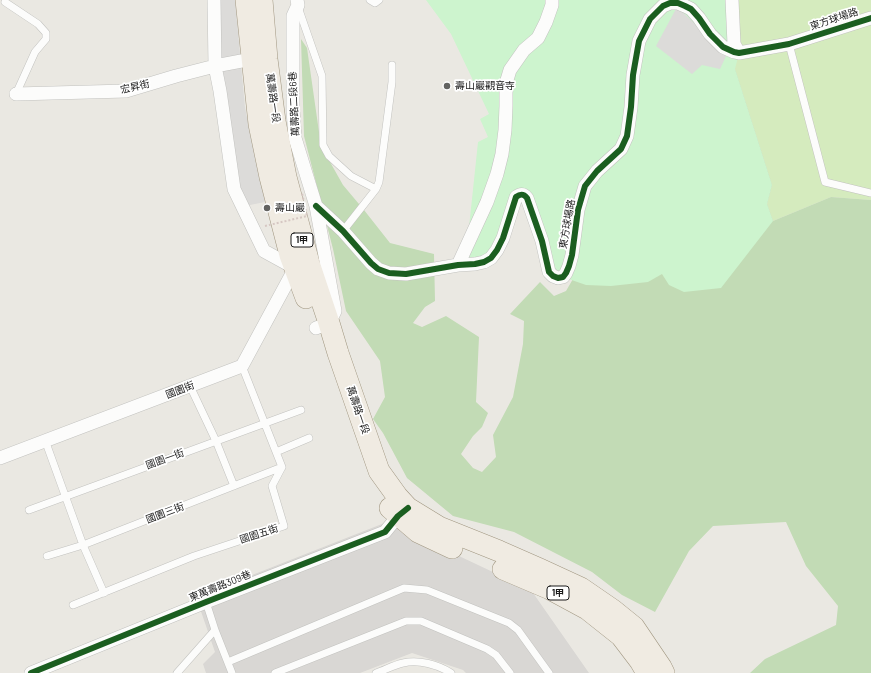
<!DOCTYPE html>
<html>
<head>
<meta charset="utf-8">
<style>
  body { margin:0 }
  canvas { display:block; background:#eae8e2 }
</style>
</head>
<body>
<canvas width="871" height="673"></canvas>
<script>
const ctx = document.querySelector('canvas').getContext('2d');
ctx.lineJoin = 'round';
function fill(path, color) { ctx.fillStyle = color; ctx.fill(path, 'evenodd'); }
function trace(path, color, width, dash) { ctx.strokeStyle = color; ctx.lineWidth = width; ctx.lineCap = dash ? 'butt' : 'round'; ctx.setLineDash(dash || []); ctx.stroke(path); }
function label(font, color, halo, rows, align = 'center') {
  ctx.font = font + ' Barlow,"Noto Sans TC",sans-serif'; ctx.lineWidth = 3.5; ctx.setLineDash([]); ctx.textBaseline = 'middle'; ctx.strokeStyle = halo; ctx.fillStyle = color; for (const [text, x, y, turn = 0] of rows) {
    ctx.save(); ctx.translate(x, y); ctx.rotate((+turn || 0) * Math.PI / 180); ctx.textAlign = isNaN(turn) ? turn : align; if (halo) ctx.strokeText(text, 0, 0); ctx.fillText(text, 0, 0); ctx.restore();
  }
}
fill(new Path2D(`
  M387,522L531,590L589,673H466L463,670L412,653L360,673H206L203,664L215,652L196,597Z`), '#d9d7d4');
fill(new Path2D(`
  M739,0H871V200L831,197L773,221L767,204L772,185L735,69Z`), '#d5ebbe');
fill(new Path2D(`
  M521,0H739L735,69L772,185L767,204L773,221L831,197L871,200V673H750L765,659L836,625L838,606L806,566L786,522L713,526L689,551L655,612L622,595L592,572L514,532L453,516L407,478L383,433L373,419L385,397L380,361L346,311L333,249L304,136L301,39L307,48L321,146L343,185L364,210L390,243L434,254L435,301L425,307L413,323L422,327L446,316L479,337L476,402L488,413L482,427L473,436L461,454L473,468L482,472L496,457L493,435L513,397L523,344L524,321L510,314L540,282L554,296L566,291L577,272Z`), '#c2dbb5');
fill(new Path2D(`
  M426,0H732L739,53L735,69L772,185L767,204L773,221L721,288L684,292L669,285L662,274L648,282L611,286L586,285L563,277L558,278L522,194L497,250L465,265L478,142L488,137L480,119L489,114L451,34Z`), '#cdf4ce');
fill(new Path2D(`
  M208,0H235L245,108L265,202L235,208L217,109Z
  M677,7L727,54L720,69L702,65L692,74L656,46Z`), '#dcdbd9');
const lane = new Path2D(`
  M370,0L375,3L379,0
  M5,2L38,24L46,33V39L35,52L16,94
  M298,7L322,76L323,145L329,156L351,176L376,189
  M789,44L825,182L871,193
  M343,231L376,189L379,182L392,82V65
  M190,386L216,441L234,486
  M45,440L83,545L104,593
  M276,452L309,438
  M29,510L301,410
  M47,556L83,545L282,467
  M206,602L215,630L232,673
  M73,605L194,556L284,526L272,486L282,467L242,366
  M228,662L404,588L427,590L509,623L518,630L549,673
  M177,673L215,630
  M275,673L406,621H421L487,649L496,655L510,673
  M376,673C385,670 394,665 403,663C419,659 438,665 451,673`);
const street = new Path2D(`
  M214,0L215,66L220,91L234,189L264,251L295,268
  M297,0L298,5L293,16V110L295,138L316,206L335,311L329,323L316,328
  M732,0L734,44L739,53
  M16,94L126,91L176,76L215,66L252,59
  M316,206L343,231L371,263L378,269L389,273L406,274L458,265L475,264L484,262L491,258L497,250L503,238L516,197C520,194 523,193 527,198L542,241L549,272L553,276L558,278L563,277L566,273L569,266L572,255L578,210L585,186L597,171L621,149L627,136L631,107L633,75L639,41L650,19L663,6L670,3H678L685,6L691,9L699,18L710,34L723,47L734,52L739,53L789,44L871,18
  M458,265L487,202L497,174L502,154L505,130L506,106V93L507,80L510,70L524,50L538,38L546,22L552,5V0
  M0,458L242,366L295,268L298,266
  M31,673L206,602L385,532L398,516L404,511`);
const primary = new Path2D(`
  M246,0L259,124L270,177L290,255L306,298
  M262,0L267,59L275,121L286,177L309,263L329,323L338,353L379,471L397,496L408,508L439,527L499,551L540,569L581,588L613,610L634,627L661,667L664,673
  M390,508L418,532L452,548
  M503,569L550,589L587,609L621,636L640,661L647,673`);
trace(lane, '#c2c2bf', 8);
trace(street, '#c2c2bf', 14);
trace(primary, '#a09680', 22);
trace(lane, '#fcfcfb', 7);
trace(street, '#fcfcfb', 13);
trace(primary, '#f0ebe2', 21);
trace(new Path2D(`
  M265,226L307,216L302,193`), '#d6c7c3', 2, [2, 2]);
trace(new Path2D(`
  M316,206L343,231L371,263L378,269L389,273L406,274L458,265L475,264L484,262L491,258L497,250L503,238L516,197C520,194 523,193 527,198L542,241L549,272L553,276L558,278L563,277L566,273L569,266L572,255L578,210L585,186L597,171L621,149L627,136L631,107L633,75L639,41L650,19L663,6L670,3H678L685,6L691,9L699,18L710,34L723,47L734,52L739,53L789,44L871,18
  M31,673L206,602L385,532L398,516L408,508`), '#1b5e20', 6);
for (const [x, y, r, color] of [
  [447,86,4,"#636361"],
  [267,208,4,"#636361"]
]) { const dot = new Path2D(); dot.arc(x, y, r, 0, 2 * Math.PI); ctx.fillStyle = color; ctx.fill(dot); trace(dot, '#fff', 1.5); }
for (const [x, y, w] of [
  [302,240,22],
  [558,593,22]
]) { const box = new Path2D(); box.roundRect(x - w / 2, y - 7, w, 14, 3); ctx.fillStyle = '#fff'; ctx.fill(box); trace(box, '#1b1b1b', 1); }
label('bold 9px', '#1b1b1b', null, [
  ["1甲",302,240],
  ["1甲",558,593]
]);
label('10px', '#1b1b1b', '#fff', [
  ["東方球場路",834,19,-18],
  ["宏昇街",135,87,-13],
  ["萬壽路一段",273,98,82],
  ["萬壽路二段6巷",294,104,-93],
  ["東方球場路",567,224,-80],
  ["國園街",180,390,-21],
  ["萬壽路一段",358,410,71],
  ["國園一街",165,459,-20],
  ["國園三街",165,513,-21],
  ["國園五街",259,534,-18],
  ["東萬壽路309巷",220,586,-22]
]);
label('10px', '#1b1b1b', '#fff', [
  ["壽山巖觀音寺",455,86],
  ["壽山巖",275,208]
], 'left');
</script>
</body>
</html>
